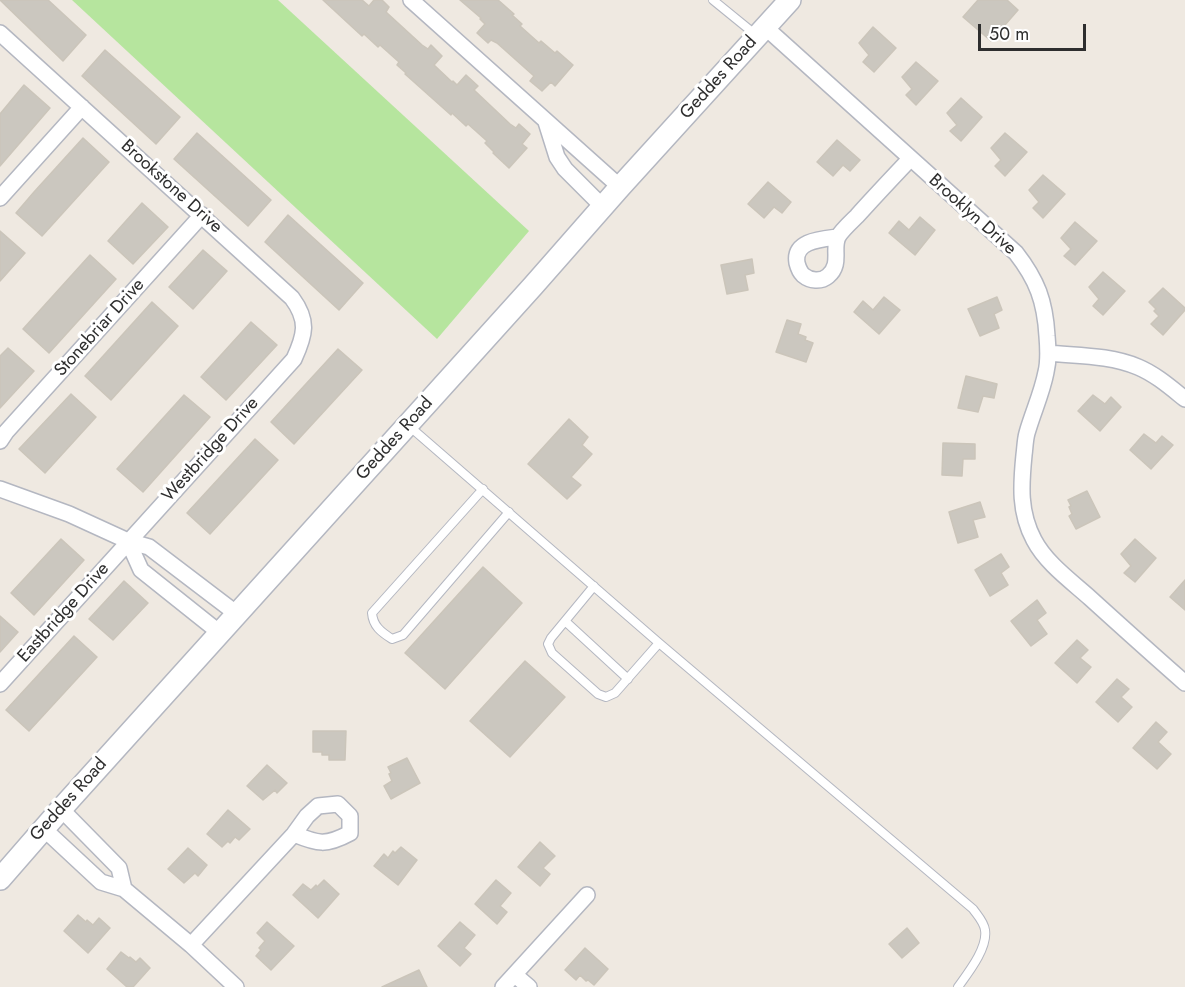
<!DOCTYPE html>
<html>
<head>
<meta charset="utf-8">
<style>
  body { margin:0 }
  #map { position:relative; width:1185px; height:987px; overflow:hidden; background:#efe9e1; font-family:Jost,sans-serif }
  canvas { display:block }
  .scale { position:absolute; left:978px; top:24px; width:108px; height:27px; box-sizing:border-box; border:3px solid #2e2e2e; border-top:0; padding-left:8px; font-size:18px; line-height:21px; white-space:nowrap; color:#2e2e2e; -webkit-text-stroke:4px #fff; paint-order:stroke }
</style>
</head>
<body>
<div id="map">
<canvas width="1185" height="987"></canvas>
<div class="scale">50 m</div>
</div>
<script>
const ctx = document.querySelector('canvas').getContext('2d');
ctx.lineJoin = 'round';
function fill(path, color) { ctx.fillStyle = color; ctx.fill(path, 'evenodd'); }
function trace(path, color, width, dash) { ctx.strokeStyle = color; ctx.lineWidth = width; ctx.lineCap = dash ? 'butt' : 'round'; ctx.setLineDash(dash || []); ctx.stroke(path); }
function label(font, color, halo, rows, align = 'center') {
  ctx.font = font + ' Jost,sans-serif'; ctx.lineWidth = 6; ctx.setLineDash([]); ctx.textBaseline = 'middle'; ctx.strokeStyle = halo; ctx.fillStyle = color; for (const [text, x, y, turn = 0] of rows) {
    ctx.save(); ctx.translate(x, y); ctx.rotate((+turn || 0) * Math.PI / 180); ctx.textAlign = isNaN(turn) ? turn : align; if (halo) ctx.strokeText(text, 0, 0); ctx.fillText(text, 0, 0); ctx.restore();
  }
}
fill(new Path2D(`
  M72,0H278L529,231L437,339Z`), '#b6e59e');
const building = new Path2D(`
  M0,0H48L86,35L63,61Z
  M323,0H362L369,6L374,0H382L389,7L386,12L422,45L428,49L431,45L442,56L434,65L452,82L453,81L457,85L466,75L478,86L474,90L510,124L516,128L519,124L530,134L522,144L527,148L509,168L493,153L494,152L485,143L487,141L468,124L466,126L452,113L451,115L405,74L406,73L397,65L399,62L380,45L378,47L364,34L362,36Z
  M460,0H498L514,14L512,15L522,24L520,26L539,43L541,41L555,53L557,51L573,65L555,86L551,82L542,91L530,81L534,76L497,43L491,40L488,43L477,33L485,24L480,19L481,18Z
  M978,0H1007L1018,10L991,41L963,17Z
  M873,27L896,48L874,72L863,62L869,55L859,43Z
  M105,50L180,117L156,144L82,76Z
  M916,62L938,81L916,105L906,95L912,89L902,77Z
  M24,85L50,108L0,166V114Z
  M961,98L982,117L961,141L950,131L957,125L947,113Z
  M197,133L271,200L248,226L174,159Z
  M1005,133L1027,152L1005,176L995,166L1001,160L991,148Z
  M83,138L109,162L42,236L16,213L34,192Z
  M837,140L860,160L850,171L843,165L833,176L817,162Z
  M1043,175L1065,194L1043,218L1033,208L1039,202L1029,190Z
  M768,182L791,202L782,213L774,207L764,218L748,204Z
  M142,203L168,227L133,264L108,241Z
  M288,215L363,283L339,310L265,242Z
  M920,217L935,230L915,255L889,233L899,221L909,230Z
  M1075,222L1097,241L1075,265L1064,256L1071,249L1061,238Z
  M0,231L25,253L0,281Z
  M203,250L227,271L193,309L169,287Z
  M90,255L116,279L49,353L23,329Z
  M752,259L754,273L745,275L748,290L727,294L721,265Z
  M1103,272L1125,291L1103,315L1093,306L1099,299L1089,287Z
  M1163,288L1185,308V310L1163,335L1151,324L1159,316L1154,311L1156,309L1149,302Z
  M884,297L900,310L879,334L854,312L863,301L873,310Z
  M997,297L1002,310L994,314L999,328L980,336L968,309Z
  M152,302L178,326L111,400L85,376Z
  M787,320L801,324L798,334L806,337L805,340L813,343L806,362L776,352Z
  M251,322L277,345L226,400L201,377Z
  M8,348L34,371L0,408V356Z
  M338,349L362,370L294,444L271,422Z
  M966,376L997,384L994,398L983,396L978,412L958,408Z
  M71,394L96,417L45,473L19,449Z
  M184,395L210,417L143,492L117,469Z
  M1093,395L1105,404L1111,397L1121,407L1100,431L1078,411Z
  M569,419L588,437L582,445L592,454L571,477L581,485L567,499L528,464Z
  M1144,434L1156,443L1162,436L1173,445L1151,469L1130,450Z
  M255,439L278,460L210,534L187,513Z
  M943,443L975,444V459H963L962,476L942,475Z
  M1087,491L1100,517L1076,529L1069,516L1072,514L1069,507L1071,506L1068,500Z
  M980,502L985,517L973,520L978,537L958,543L949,512Z
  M61,539L84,560L34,615L11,593Z
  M1135,539L1156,558L1135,582L1124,573L1131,566L1121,554Z
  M1001,554L1009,567L1001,573L1008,585L990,596L975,570Z
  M483,567L522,603L445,689L405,653Z
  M1185,580V610L1170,597Z
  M124,581L148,603L113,640L89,619Z
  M1037,600L1046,613L1037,620L1047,634L1031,646L1011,621Z
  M0,616L18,632L0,652Z
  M74,636L97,657L29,731L6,710Z
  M1077,640L1088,650L1080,658L1091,667L1077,683L1055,663Z
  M525,661L565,697L510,757L470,721Z
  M1117,679L1129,689L1121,697L1132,707L1118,722L1096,702Z
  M1156,722L1167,732L1158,742L1171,754L1157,769L1133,748Z
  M313,731H346L345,760H329V755H322V752H313Z
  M407,758L420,783L391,799L384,786L392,781L389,774L391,773L388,767Z
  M267,765L287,783L277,793L275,790L263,800L247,786Z
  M228,810L250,829L239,840L235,837L230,843L228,841L222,847L207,834Z
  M540,842L555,856L543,868L550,874L540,886L518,867Z
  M401,847L417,860L398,885L374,866L384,854L388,858L393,851L395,853Z
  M188,848L207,865L198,876L195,873L184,883L168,869Z
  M324,880L339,894L318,918L293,895L303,884L311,890L316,885L317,887Z
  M496,880L511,893L500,906L507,912L497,924L475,904Z
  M78,915L86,922L87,920L93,925L99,918L110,928L88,953L64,931Z
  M267,922L294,946L271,970L256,956L261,950L259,948L265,941L257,933Z
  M460,922L475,935L464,948L471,954L460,966L438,946Z
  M907,928L919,943L902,958L889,944Z
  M585,948L608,969L594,985L588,980L586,981L580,975L576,980L565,970Z
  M121,952L129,958L130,957L136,962L140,958L150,968L133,987H127L107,969Z
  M419,970L427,987H382Z`);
fill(building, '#cbc7bf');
trace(building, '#cbc5ba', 1.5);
const service = new Path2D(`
  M713,0L756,35
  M409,426L659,643L973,909C978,916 984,922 985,930C988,948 968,973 958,987
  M483,489L372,613C373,626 381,632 392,639L403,635L509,512
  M594,586L551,638L548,644L552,653L598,694L606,697L615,693L659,643
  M565,621L628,679`);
const minor = new Path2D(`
  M411,0L620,187
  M765,27L1016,253C1037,280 1045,301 1047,336C1048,348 1049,360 1046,372C1042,393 1033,412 1027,433C1025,440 1025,448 1024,455C1021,485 1019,512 1034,540C1046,563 1071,581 1090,598C1122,627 1153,655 1185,683
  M0,33L292,298C309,321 305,335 294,359L0,684
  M546,122L557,157L565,169L602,206
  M0,198L82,107
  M838,237C823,239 793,240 797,263C798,267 800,272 803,275C810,281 821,282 828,276C842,264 832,249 838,237C841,231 852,221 857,216C874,197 892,178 910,159
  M1048,353C1078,356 1110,355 1138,367C1155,374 1170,387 1185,399
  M0,441L6,432L202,215
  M0,489L69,514L128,541L149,547L237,614
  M128,541L141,570L220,633
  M44,829L101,882L124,889L119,868L61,809
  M124,889L191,945L236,987
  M191,945L294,834L307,816L318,806L338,804L350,816V833C326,846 318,844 294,834
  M515,975L529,987
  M503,987L587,895`);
const secondary = new Path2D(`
  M0,879L61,809L533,286L620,187L790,0`);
trace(service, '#b4b7c1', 10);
trace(minor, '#b4b7c1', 18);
trace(secondary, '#b4b7c1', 24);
trace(service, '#fff', 8);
trace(minor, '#fff', 15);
trace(secondary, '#fff', 21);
label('18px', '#2e2e2e', '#fff', [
  ["Geddes Road",719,78,-48],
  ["Brookstone Drive",171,187,42],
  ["Brooklyn Drive",972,215,42],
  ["Stonebriar Drive",100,328,-48],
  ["Geddes Road",395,439,-48],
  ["Westbridge Drive",211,450,-48],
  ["Eastbridge Drive",64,613,-48],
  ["Geddes Road",69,800,-48]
]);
</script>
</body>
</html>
